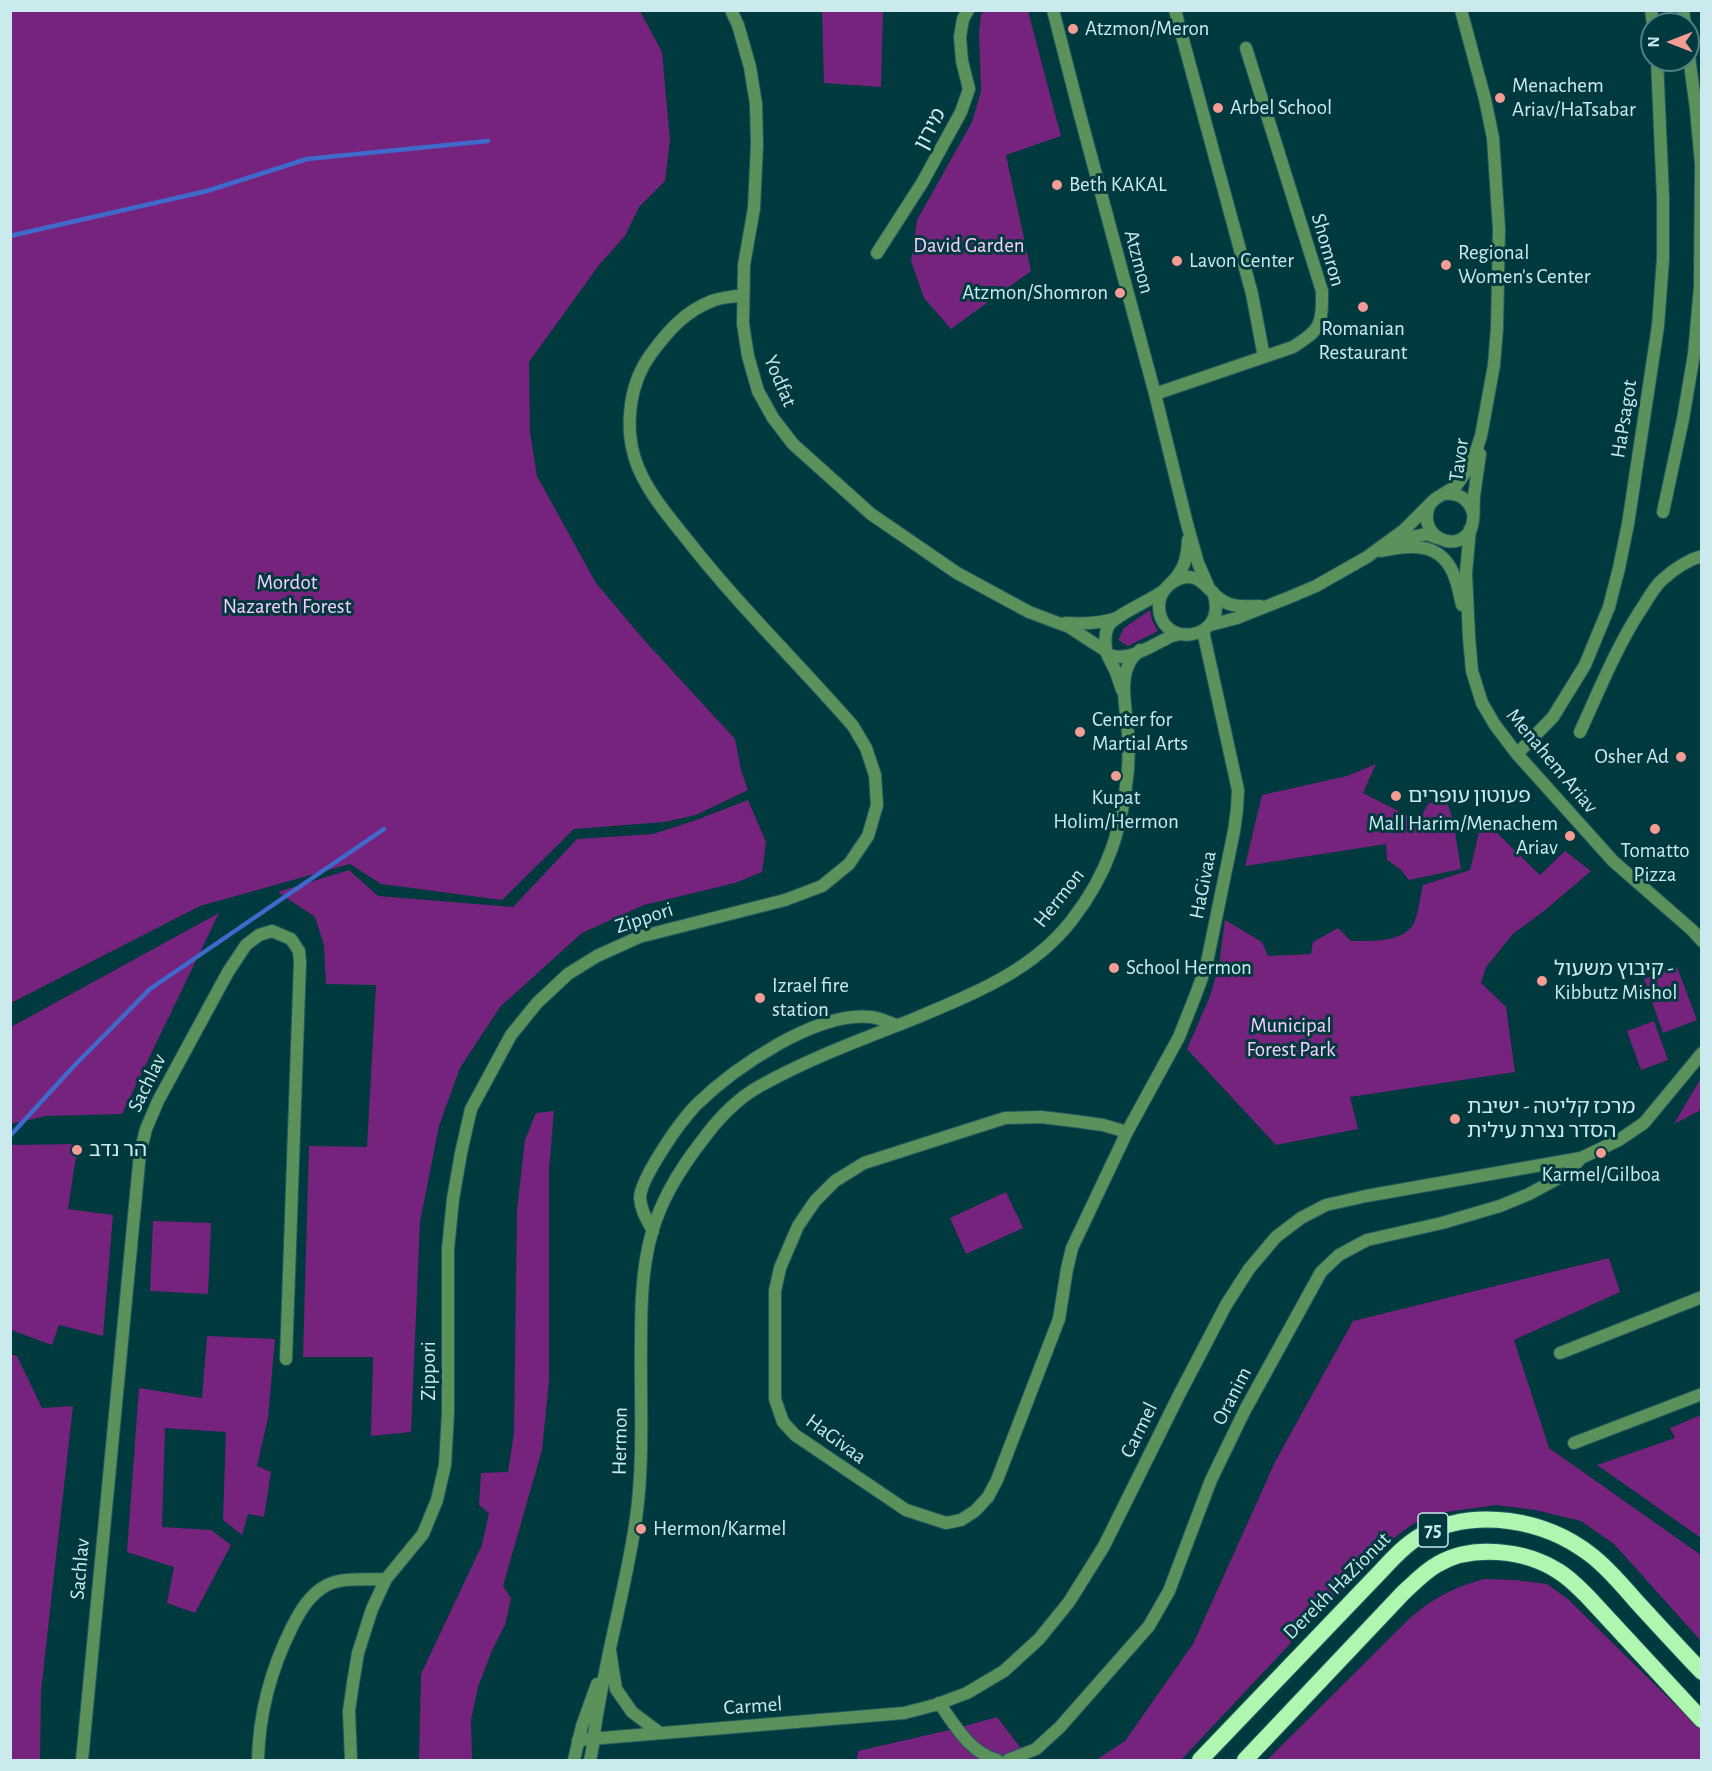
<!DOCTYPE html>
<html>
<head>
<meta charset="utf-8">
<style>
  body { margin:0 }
  #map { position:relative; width:1712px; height:1771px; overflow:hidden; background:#00393e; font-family:"Alegreya Sans",sans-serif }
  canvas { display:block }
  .frame { position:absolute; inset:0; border:12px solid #caeaee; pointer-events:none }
  .north { position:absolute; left:1640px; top:12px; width:60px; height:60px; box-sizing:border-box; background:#00393e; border:2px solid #518084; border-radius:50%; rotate:270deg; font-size:16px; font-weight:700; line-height:24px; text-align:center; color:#caeaee }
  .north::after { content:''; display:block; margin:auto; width:21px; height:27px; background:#f59c95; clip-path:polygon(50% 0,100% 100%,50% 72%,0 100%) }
</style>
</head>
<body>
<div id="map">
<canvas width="1712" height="1771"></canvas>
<div class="frame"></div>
<div class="north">N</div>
</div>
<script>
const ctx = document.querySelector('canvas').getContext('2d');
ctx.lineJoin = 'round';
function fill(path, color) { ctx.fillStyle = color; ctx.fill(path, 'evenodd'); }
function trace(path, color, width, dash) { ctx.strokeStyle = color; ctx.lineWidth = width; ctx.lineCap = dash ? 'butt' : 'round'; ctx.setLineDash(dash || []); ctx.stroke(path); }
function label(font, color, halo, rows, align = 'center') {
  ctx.font = font + ' "Alegreya Sans","Noto Sans Hebrew",sans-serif'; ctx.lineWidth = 6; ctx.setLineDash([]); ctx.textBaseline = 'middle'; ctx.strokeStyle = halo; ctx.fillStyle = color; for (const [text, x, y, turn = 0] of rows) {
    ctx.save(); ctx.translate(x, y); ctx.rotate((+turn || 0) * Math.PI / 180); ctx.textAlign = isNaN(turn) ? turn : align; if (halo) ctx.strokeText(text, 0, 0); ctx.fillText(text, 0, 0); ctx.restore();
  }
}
fill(new Path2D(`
  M11,10L640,11L662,52L670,140L665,181L639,207L625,236L599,265L529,362L530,432L537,476L596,583L644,640L735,739L741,770L748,790L696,815L664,822L574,829L502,900L381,884L350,864L200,906L11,1003Z
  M985,10L1028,11L1061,136L1006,155L1031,271L951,329L924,298L911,261L917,220L972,122L981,91L979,32L981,15Z
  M822,11H883L881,87L824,83Z
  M1150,610L1152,620L1158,631L1128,646L1118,640L1124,628Z
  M1376,764L1363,793L1418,821L1429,803L1447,802L1453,820L1461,869L1409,880L1400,869L1387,860L1386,844L1245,866L1262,795L1347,776Z
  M748,800L766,842L762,872L735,883L644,905L582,933L500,1007L460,1068L439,1126L420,1222L411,1432L371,1436L373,1357H303L309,1146L367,1147L376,985L326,984L324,945L315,917L278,892L349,870L378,896L513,907L577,839L653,834L696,820Z
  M1480,828L1493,829L1540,875L1565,851L1591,871L1544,911L1513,934L1486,967L1481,983L1506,1007L1515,1072L1350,1097L1358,1129L1276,1145L1187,1049L1210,996L1219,965L1225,920L1262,942L1268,956L1311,954L1313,942L1338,928L1351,941C1370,941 1404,943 1414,923C1419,911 1420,897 1423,885L1470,870Z
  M219,913L122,1114L46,1116L11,1124V1027Z
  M1677,967L1697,1020L1663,1033L1644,979Z
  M1654,1021L1668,1060L1641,1070L1627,1031Z
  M1701,1078V1110L1674,1124Z
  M554,1111L549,1170V1381L542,1450L503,1586L511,1598L505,1625L491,1653L478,1687L471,1720L472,1760H419L421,1674L482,1545L489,1513L479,1505L481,1473L508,1472L514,1433L517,1210L525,1140L536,1113Z
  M78,1144L68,1209L113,1215L103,1336L59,1325L52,1345L11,1330V1145Z
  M1006,1192L1023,1228L966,1254L950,1218Z
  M153,1221L211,1223L208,1294L150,1291Z
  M1609,1258L1620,1292L1514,1340L1549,1448L1701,1555V1641L1614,1544L1581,1521L1535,1510L1496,1505L1439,1513L1413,1524L1380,1548L1181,1760H1096L1125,1741L1193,1644L1276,1460L1353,1321Z
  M207,1336L275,1339L268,1418L257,1466L271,1472L264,1517L248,1514L242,1535L223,1520L226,1432L165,1428L162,1527L211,1530L231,1545L195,1613L167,1603L174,1567L127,1552L139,1388L202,1398Z
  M10,1354L17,1356L42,1408L73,1406L41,1691L40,1760H11Z
  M1701,1415V1538L1597,1465L1675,1438L1670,1428Z
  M1484,1579L1515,1580L1547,1584L1569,1600L1701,1730V1760H1267L1408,1620C1433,1598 1452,1588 1484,1579Z
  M997,1717L1030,1760H857L858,1751L958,1728Z`), '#75237d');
trace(new Path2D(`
  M10,236L207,191L307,159L488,141
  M10,1136L72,1068L150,989L384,829`), '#4069cc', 4.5);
const minor = new Path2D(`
  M731,10L738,25L750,67L756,104L757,145L754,208L744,265L743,324L748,356L758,391L773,418L793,444L871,514L957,573L1029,612L1069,627L1106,651
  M1053,10L1080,115L1155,394L1187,524L1198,563L1209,588
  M1175,10L1252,294L1264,357
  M1683,10L1685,24
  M877,253L922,183L961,112L969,89L962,61L960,37L963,19L968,10
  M1155,394L1293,347C1322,329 1322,324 1322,291L1246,48
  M1663,512L1683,419L1694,354L1700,287L1701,164L1696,109L1688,49
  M1171,583C1184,570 1187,559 1188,540
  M1065,623C1083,624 1100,624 1117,618
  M1580,732C1599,691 1616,648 1640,611C1647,601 1653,588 1662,580C1673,570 1687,560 1702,556
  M1127,1132L1103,1125L1074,1121L1041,1117L1005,1118L864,1163L835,1181L815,1201L798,1226L780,1268L775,1291V1399L783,1422L795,1435L906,1510L946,1523L961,1520L975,1511L988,1497L997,1480L1059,1319L1067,1269L1072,1248L1127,1132L1179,1037L1196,994L1206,967L1234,831L1237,809L1238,790L1203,631
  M653,1231C647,1220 641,1211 640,1198C640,1185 656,1160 663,1149C673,1133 684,1118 696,1105C734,1068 816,1011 871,1017C880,1018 889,1023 897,1025
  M1560,1353L1702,1297
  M1574,1443L1702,1394
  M610,1651L616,1689L632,1712L660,1733
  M939,1703C955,1725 969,1752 997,1760
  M578,1740L904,1713L935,1705L967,1693L1004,1671L1039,1639L1069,1602L1104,1546L1179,1395L1226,1305L1249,1269L1276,1237L1301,1218L1326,1205L1366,1196L1581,1158L1619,1140L1644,1123L1702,1053
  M82,1760L140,1153L146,1129L158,1101L228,972L246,945L259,935L272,931L291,939L299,951L300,962L286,1359
  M258,1760C259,1713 271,1669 292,1627C300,1611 310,1594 327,1585C343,1577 367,1580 386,1579
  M351,1760L349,1711L353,1683L358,1653L372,1609L386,1579L423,1534L437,1500L445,1465L448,1413V1249L453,1199L461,1153L471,1109L511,1035L537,1003L568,974L597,956L639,937L785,900L822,886L849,864L868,836L877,805L875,775L866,748L853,726C799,664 740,607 689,542C669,517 645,490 635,459C624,425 630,382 651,354C667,332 685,311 712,301C721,297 733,297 743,295
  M1008,1760L1036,1749L1060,1727L1149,1626L1169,1591L1211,1480L1245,1410L1321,1272L1339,1255L1367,1240L1442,1223L1500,1206L1529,1194L1568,1173L1581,1158`);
const tertiary = new Path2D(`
  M1651,10L1653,24
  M1443,494C1458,492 1469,499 1473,513
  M1429,506C1417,537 1458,555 1471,529C1475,519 1473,507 1474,496C1476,482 1478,468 1480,454
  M1470,529L1466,573L1469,637L1472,671L1482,703L1495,725L1517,754L1613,861L1692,930L1702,941
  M1396,540L1427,534L1437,538
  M1381,551C1412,544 1443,542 1455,578C1458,586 1460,596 1462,605
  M1163,591C1151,600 1116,615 1109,625C1104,633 1105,646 1107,654C1128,664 1153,644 1172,636L1180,634
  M1213,592C1231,642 1158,650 1159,605C1159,596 1165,587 1173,582C1199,566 1207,592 1223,601C1234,608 1248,606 1260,606
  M1210,625L1237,618L1290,597L1316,586L1367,557L1404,530L1435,499L1456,486L1472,463L1481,436L1494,365L1497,328L1499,229L1493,138L1485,99L1461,10
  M1107,654L1116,672L1122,690
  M1517,754L1553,717L1585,665L1609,607L1619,568L1628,524L1658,326L1663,259V197L1657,60
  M574,1760L582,1726L597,1684
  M590,1760C593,1749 594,1738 595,1727C599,1702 604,1677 609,1653C619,1605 631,1559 637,1511C644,1455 640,1397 641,1340C641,1304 642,1267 652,1232C662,1198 680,1169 701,1142C717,1120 736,1099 760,1086C808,1059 860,1040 911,1020C969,996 1032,972 1072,920C1109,872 1122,829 1128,769C1129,757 1129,746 1128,734C1127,712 1118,680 1131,660C1133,656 1137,654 1140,650`);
const trunk = new Path2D(`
  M1200,1760L1381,1571C1393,1558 1407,1543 1422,1535C1475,1507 1545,1519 1591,1555C1608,1568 1622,1585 1636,1601C1658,1625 1680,1649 1702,1672
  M1245,1760L1403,1593C1414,1583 1425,1571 1438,1564C1472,1544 1525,1550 1558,1571C1570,1578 1579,1588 1589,1598L1702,1720`);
trace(minor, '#24595e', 14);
trace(tertiary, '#24595e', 14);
trace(trunk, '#24595e', 18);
trace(minor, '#5b925c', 12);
trace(tertiary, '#5b925c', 12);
trace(trunk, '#aff6b0', 16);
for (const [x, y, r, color] of [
  [1073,29,6,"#f59c95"],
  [1500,98,6,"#f59c95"],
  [1218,108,6,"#f59c95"],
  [1057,185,6,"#f59c95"],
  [1177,261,6,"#f59c95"],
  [1446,265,6,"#f59c95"],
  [1120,293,6,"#f59c95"],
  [1363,307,6,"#f59c95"],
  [1080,732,6,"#f59c95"],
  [1681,757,6,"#f59c95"],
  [1116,776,6,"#f59c95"],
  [1396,796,6,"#f59c95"],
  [1655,829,6,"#f59c95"],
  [1570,836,6,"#f59c95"],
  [1114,968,6,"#f59c95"],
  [1542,981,6,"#f59c95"],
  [760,998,6,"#f59c95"],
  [1455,1119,6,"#f59c95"],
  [77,1150,6,"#f59c95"],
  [1601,1153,6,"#f59c95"],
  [641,1529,6,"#f59c95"]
]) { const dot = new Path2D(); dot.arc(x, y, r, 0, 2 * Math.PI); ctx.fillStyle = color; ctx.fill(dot); trace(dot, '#00393e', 2); }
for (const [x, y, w] of [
  [1433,1530,30]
]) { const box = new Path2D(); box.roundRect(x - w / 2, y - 17, w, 34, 4.5); ctx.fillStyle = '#00393e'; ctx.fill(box); trace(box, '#caeaee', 1.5); }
label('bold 20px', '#caeaee', null, [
  ["75",1433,1530]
]);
label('21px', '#caeaee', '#00393e', [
  ["Atzmon/Meron",1085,29],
  ["Menachem",1512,86],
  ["Ariav/HaTsabar",1512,110],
  ["Arbel School",1230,108],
  ["Beth KAKAL",1069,185],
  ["Regional",1458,253],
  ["Women's Center",1458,277],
  ["Lavon Center",1189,261],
  ["Atzmon/Shomron",1108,293,"right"],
  ["Romanian",1363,329,"center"],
  ["Restaurant",1363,353,"center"],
  ["Center for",1092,720],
  ["Martial Arts",1092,744],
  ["Osher Ad",1669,757,"right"],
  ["פעוטון עופרים",1408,796],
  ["Kupat",1116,798,"center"],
  ["Holim/Hermon",1116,822,"center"],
  ["Mall Harim/Menachem",1558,824,"right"],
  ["Ariav",1558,848,"right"],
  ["Tomatto",1655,851,"center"],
  ["Pizza",1655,875,"center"],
  ["School Hermon",1126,968],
  ["קיבוץ משעול -",1554,969],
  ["Kibbutz Mishol",1554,993],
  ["Izrael fire",772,986],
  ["station",772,1010],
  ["מרכז קליטה - ישיבת",1467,1107],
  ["הסדר נצרת עילית",1467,1131],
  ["הר נדב",89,1150],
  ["Karmel/Gilboa",1601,1175,"center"],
  ["Hermon/Karmel",653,1529]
], 'left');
label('21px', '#caeaee', '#00393e', [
  ["מירון",930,129,-62],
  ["Shomron",1328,250,74],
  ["Atzmon",1139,262,75],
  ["Yodfat",780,381,67],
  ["HaPsagot",1624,419,-81],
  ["Tavor",1459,460,-82],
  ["Menahem Ariav",1552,761,50],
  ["HaGivaa",1203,885,-79],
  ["Hermon",1059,898,-52],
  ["Zippori",644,918,-18],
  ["Sachlav",147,1083,-64],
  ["Zippori",429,1371,-90],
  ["Oranim",1232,1396,-63],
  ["Carmel",1139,1430,-64],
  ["HaGivaa",836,1439,36],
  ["Hermon",620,1441,-89],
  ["Sachlav",80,1569,-85],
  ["Derekh HaZionut",1337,1586,-45],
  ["Carmel",753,1706,-4]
]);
label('21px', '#facffd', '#00393e', [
  ["David Garden",969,246],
  ["Mordot",287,583],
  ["Nazareth Forest",287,607],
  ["Municipal",1291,1026],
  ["Forest Park",1291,1050]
]);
</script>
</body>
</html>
